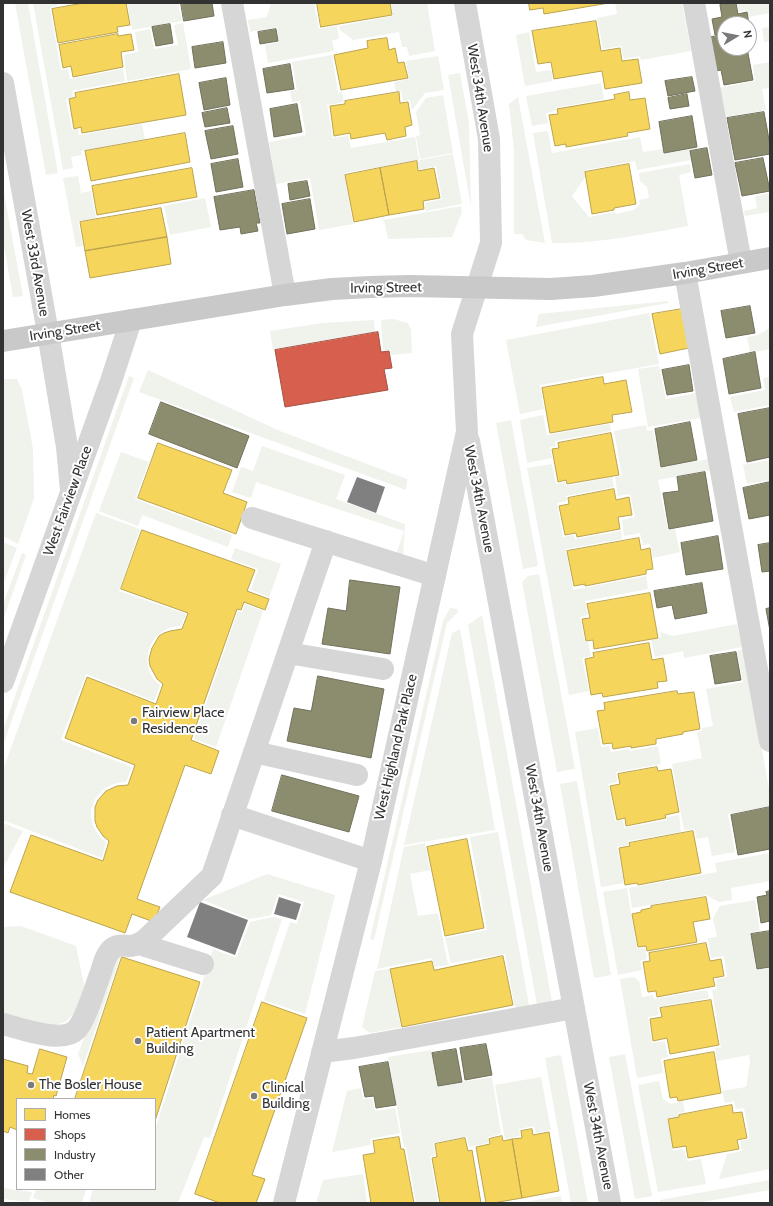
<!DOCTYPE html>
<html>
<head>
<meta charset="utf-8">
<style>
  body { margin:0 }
  #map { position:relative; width:773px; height:1206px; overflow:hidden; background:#fff; font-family:Cabin,sans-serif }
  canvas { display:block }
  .frame { position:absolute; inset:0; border:4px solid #323232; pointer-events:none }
  .legend { position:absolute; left:16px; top:1098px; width:140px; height:92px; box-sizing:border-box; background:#fff; border:1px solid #adadad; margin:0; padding:5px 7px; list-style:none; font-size:12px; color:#323232 }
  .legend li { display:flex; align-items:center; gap:8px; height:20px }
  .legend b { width:20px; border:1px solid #adadad }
  .north { position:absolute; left:717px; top:16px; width:40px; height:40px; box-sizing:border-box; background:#fff; border:1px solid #adadad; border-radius:50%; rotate:80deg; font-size:11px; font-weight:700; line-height:16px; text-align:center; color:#323232 }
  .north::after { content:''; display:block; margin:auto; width:14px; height:18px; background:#7a7a7a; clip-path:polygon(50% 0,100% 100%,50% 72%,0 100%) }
</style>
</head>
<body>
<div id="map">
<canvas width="773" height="1206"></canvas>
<div class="frame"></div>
<ul class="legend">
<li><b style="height:11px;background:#f6d55c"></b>Homes</li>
<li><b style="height:11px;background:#d6604d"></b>Shops</li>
<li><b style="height:11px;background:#8c8c6e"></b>Industry</li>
<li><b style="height:11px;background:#808080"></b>Other</li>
</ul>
<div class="north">N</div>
</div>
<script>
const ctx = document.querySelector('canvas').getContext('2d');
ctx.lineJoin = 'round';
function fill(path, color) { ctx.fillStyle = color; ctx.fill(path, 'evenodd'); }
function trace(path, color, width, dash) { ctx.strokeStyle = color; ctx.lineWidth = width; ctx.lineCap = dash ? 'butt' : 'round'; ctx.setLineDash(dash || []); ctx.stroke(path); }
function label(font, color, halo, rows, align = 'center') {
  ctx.font = font + ' Cabin,sans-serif'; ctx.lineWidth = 4; ctx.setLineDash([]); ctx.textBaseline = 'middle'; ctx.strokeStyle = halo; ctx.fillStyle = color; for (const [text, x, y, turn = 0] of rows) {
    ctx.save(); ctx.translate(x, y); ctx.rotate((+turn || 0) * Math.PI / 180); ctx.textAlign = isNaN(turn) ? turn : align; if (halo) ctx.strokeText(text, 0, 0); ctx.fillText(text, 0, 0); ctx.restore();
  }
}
fill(new Path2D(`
  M15,3H28L58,173L46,175Z
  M33,3H57L58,5L50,8L61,70L68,69L70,79L123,69L125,81L72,91L73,97L66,99L72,130L78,129L79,135L142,124L145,139L81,151L82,155L71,157L73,168L63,170Z
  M127,3H178L182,21L132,30Z
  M271,3H314L319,29L337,26L339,39L332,40L334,51L268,63L265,45L279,42L277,27L250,32L248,20L267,17Z
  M391,3H427L435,51L409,56L407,47H402L399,32L353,40L340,30L339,26L393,16Z
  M615,3H682L691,51L641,60L640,56L624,59L621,46L603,49L597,18L617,14Z
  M737,3H770V13L748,17L747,10L739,12Z
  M183,23L191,69L127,81L124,55L138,52L135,32L150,29L154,49L178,45L174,25Z
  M770,27V41L764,42L762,28Z
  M529,32L536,72L551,70L553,81L525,86L516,35Z
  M332,55L338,93L342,92L344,102L327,105L333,138L348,136L351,148L415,137L419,160L344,173L353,224L319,230L310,178L276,184L269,142L306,135L300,101L292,102L290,91L297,90L292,62Z
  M438,56L444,90L425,93L412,110L410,100L403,101L401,91L396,92L394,82L409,79L406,61Z
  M770,62V88L762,89L766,110L725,117L719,88L755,81L753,65Z
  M460,73L469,123L471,207L448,75Z
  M601,83L604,99L555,108V111L546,113L548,123L532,126L526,96Z
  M443,95L453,153L420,159L416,136L420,135L416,112L426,98Z
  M518,97L545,243L526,240L522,234H514V150L509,104Z
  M548,131L552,153L640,137L643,152L663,149L664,153L689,149L691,160L637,170L635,161L585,170L586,176L572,196L589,217L615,212L616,214L634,210L640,204L639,200L649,198L647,187L640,181L639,173L690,164L691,172L679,175L688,226C643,234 598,244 552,243L533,133Z
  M453,154L462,204L426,211L425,203L442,199L436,166L419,170L418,162L420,161V160Z
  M78,176L81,193L91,191L96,218L78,221L83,246L76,247L63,178Z
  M3,188L23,296L13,297L3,240Z
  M770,193V212L745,216L744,211L757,208L755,196Z
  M205,198L211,227L170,235L164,206Z
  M461,206L462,212L452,237L388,239L384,220Z
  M668,301V303L536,327L539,314Z
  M649,313L659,364L540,385L544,409L520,414L506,340Z
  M393,319L408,323L411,329L412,353L391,355L390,350H383L381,320Z
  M374,320L375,332L273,349L270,331L322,323Z
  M770,328V349L750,353L747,337L758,335Z
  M659,366L666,399L696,393L701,418L648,427L638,369Z
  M148,370L280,431L407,479L406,490L139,392Z
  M129,376L134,378L3,745V730Z
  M770,377V405L734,412L730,397L765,390L763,378Z
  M3,379H17L22,390L33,449L34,498L18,544L3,536Z
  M543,415L547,435L610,424L611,431L555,441L556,446L550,447L552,458L527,463L520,420Z
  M511,420L538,566L523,569L496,423Z
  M646,425L647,431L653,430L661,468L708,459L710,470L658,480L668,530L675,529L680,552L653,558L650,544L643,545L640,533L624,536L622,520L635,517L630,494L618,496L615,477L622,476L614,431Z
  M262,446L345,475L336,499L405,524L403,557L396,555L404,531L256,482L251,498L232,492L241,467L253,471Z
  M121,452L149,462L135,499L232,535L228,547L142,515L138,526L99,511Z
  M770,460V480L747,484L743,465Z
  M552,464L556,484L565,482L566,486L612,477L614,487L566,496L567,501L557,503L563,537L574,535L575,539L621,531L622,539L566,549L573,590L646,576L648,589L585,601L588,615L580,617L585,642H588L591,656L582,658L589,691L569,695L527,468Z
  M96,513L140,529L119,591L186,614L181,626C150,626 135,665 160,685L154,701L86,674L61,740L132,767L126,782C91,783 79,821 106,842L102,858L3,820V770Z
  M3,542L17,548L3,584Z
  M235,548L281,564L269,597L251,590L258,569L231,559Z
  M22,553L26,555L3,620V605Z
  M539,574L575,769L557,772L522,582L528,576Z
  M245,604L263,611L216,747L194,739L238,611L242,613Z
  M450,608L457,609L458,612L447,623L374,940L370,939L443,621Z
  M482,615L552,1002L537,1005L468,625Z
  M737,624L742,647L684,658L683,651L655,657L651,640L661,637L660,632L673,636Z
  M460,629L495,830L404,845L452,633Z
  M744,649L770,794V806L728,814L735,852L712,856L708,837L697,839L694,829L684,830L672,764L702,758L697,732L702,731V728L713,726L706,689L743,682L737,651Z
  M598,728L601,747L609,746L611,752L629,749L630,751L658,746L661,764L616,772L617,782L608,784L615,821L623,820L624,828L667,820V817L679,815L681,832L628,841V845L617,847L624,883L601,887L575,732Z
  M577,781L611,975L594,978L560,784Z
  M3,823L23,831L3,868Z
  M498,832L529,1005L515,1008L505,954L451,963L445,938L487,930L470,837Z
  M425,843L430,870L410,874L418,916L438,913L448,965L435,967L432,958L377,969L404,847Z
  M770,853V881L731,888L732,900L719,902L706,895L632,908L629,888L717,872L715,863Z
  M267,874L335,895L305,1014L264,1000L290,922L297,924L304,902L278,894L271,915L250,919L203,900Z
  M627,888L637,949L645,948L647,959L640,961L642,970L618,975L603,892Z
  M755,900L760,931L750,933L756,970L770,968V1169L719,1179L727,1154L742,1151L740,1141L750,1139L744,1108L736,1109L734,1101L725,1103L722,1091L746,1087L750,1062L749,1055L717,1061L715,1048L721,1047L712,990L717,989L716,979L727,977L724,956L711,958L708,938L717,937L713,918L720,906Z
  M273,917L282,919L210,1138L204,1137L178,1203H89L93,1189H155V1130L213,949L236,958L250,922Z
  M21,926L76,946L85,989L79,1005L73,1014L65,1022L53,1026L3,1016V927Z
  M116,951L121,954L83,1066L78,1054Z
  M389,969L401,1027L370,1033L362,1027L375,971Z
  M634,977L639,981L642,997L653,995L654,999L707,990L709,998L658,1007L659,1015L648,1017L652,1043L665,1041L668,1057L661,1059L663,1073L637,1078L620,979Z
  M431,1050L437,1086L492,1077L501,1134L488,1137V1143L469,1147L467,1137L433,1143L435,1155L430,1157L438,1203H416L406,1147H404L388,1057Z
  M625,1054L652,1196L635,1199L609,1057Z
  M561,1055L588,1203H571L545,1058Z
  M541,1077L551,1130L536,1133L534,1126L519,1129L520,1136L505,1139L495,1085Z
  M659,1081L663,1099L671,1104L683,1101L685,1112L678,1113V1116L667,1119L673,1151L684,1149L687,1161L701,1159L706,1184L658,1192L638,1085Z
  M361,1088L363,1099L372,1098L375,1111L395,1108L400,1133L370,1139L371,1145L332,1152L347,1091Z
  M363,1174L367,1203H316L323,1180Z
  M770,1180V1190L697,1203H660V1200Z
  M3,1188L32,1192L29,1202L3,1199Z
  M36,1189H86L82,1203H49L33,1198Z
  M561,1196L562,1203H518Z`), '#f0f2ec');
const homes = new Path2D(`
  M84,3H126L130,25L117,27L118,32L58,43L52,9Z
  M317,3H390L392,15L321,27Z
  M529,3H609L544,14L543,8L530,10Z
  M596,21L601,51L620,48L622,61L638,59L642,83L605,89L602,71L554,79L551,62L538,64L532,31Z
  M118,34V36L131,34L134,50L121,52L123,67L73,77L71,66L63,68L59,45Z
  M387,38L389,50L395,48L398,63L404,62L408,78L341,90L334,55L368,48L367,41Z
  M179,74L186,115L82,133L81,127L74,129L69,99L76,97L75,93Z
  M399,92L400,103L408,102L412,125L405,127L406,136L387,140L385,133L351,139L350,133L334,136L330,106L345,104V101Z
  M629,92L630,100L645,98L650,129L627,133L628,136L566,147V144L555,146L549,115L558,114L557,109L615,99L614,95Z
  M185,133L190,162L91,181L85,151Z
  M417,161L418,171L434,168L440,198L423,201L424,209L389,215L380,168Z
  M629,164L636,204L614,208V210L592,214L585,172Z
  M192,168L197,197L97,215L92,186Z
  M380,168L389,215L354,222L345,175Z
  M161,208L167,237L85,251L80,222Z
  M167,237L171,264L90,278L85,251Z
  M682,309L689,348L660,354L652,314Z
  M603,377L604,384L626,380L632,412L612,415L613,422L550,433L542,388Z
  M611,433L619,475L567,484L566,480L558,482L552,449L559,448L558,443Z
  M158,443L232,470L223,493L247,502L236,534L138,498Z
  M614,489L616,500L629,497L632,515L618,517L620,529L577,537L576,533L565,535L559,506L569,504L568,498Z
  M142,530L255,570L247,591L269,599L265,610L244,602L241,610L237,609L191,740L219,751L211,774L185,765L137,899L160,907L154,922L132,914L125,933L10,892L31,835L103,861L109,841L103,836L97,827L95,821V807L98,800L106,791L117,786L128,785L135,765L65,738L87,677L156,704L163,684L157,679L150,666L149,659L152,648L159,636L164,633L170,631L182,629L188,613L121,589Z
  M639,538L641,550L650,548L653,569L646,570V574L585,586V584L574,586L567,551Z
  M650,593L658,638L594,649L593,640L586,641L582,619L590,618L587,604Z
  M649,643L652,660L663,658L667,681L657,682L658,688L603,697L602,693L591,695L585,659L594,657L593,653Z
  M677,691L678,694L694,692L700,729L683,732V734L656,739V744L631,748V746L613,749L612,743L603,744L597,711L605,710L604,703Z
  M657,767L658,771L671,769L679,812L665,815L666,818L626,826L625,818L617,820L610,786L620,784L618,774Z
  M693,831L701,873L638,885L637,883L625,885L619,848L630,846L629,843Z
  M467,839L484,928L445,936L427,847Z
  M706,897L710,919L693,922L697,942L647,951L646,946L638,947L632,914L641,912V910L651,908V906Z
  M706,943L710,961L721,959L724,976L713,978L715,986L657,997L656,991L648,992L643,962L650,961L649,953Z
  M503,956L513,1005L402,1027L390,969L432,961L434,970Z
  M122,957L200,982L155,1121V1099H75Z
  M711,1000L719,1045L670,1054L667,1038L653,1041L650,1019L662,1017L660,1008Z
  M262,1002L307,1018L252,1175L265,1179L256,1203H220L195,1194Z
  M40,1049L67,1057L56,1096L54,1095L53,1099H17V1130L10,1127L8,1133L3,1131V1059L28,1066L27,1073L32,1074Z
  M714,1052L721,1093L678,1101L677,1097L670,1098L664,1061Z
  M732,1105L733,1113L742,1112L747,1138L737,1140L739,1149L688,1158L686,1146L673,1148L668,1119L679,1117V1115Z
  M532,1129L533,1135L549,1132L559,1191L522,1198L512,1139L522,1138L521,1131Z
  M502,1136L503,1141L512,1139L522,1198L493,1203H486L476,1147L490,1144L489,1139Z
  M399,1137L401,1149H404L414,1203H371L363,1155L375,1153L373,1141Z
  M465,1138L468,1151L472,1150L481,1203H440L432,1158L437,1157L435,1144Z`);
fill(homes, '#f6d55c');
trace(homes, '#bba44f', 1);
const shops = new Path2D(`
  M378,332L381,352L389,351L392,368L384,369L388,390L285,407L275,350Z`);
fill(shops, '#d6604d');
trace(shops, '#a55245', 1);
const industry = new Path2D(`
  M181,3H212L214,16L184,21Z
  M732,3H736L738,14L747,12L749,24H725V33L715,35L712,19L722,17L720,5Z
  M170,24L173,43L156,46L152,27Z
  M276,29L278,41L260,44L258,32Z
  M725,35V48H747L753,80L724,85L721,70L716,71L711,37Z
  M223,42L226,63L195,68L192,47Z
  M290,64L294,89L267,93L263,69Z
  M692,77L695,91L668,96L665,81Z
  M226,78L230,105L204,110L199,83Z
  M687,94L689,106L670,109L668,98Z
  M297,104L302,132L274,137L270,109Z
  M227,108L230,123L205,127L202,113Z
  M764,112L770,145V154L735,160L727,118Z
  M692,116L697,147L664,153L659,122Z
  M233,126L238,154L211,159L205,131Z
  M707,148L712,175L695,178L690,151Z
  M763,158L770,191L742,196L735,163Z
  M238,159L243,187L216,192L211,164Z
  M307,181L310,196L290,200L288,184Z
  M254,190L260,223H256L258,231L241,234L240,227L220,230L214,197Z
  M310,199L315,229L287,234L282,204Z
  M750,306L755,333L726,338L721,311Z
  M755,352L761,388L729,394L723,359Z
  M689,365L693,391L667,395L662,370Z
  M161,402L249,436L237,468L149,434Z
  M770,408V457L747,462L738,414Z
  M690,422L697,460L661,467L655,429Z
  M705,472L713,521L669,529L663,493L679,491L677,477Z
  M770,482V515L749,519L743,488Z
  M718,536L723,569L686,575L681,543Z
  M770,543V571L762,572L758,545Z
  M350,580L400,587L390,654L322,644L328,608L346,611Z
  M702,583L707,613L675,619L672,605L657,608L654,591Z
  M770,608V631L766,609Z
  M736,652L741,680L715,684L710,656Z
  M318,676L384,689L371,758L287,741L294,708L311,711Z
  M282,775L359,796L349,832L272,811Z
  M770,807V849L738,855L731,815Z
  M770,891V921L761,923L757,897L767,895L766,892Z
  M770,931V967L757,969L751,934Z
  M486,1044L492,1075L465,1080L460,1048Z
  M456,1049L462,1082L438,1086L432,1053Z
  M388,1062L396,1105L376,1108L374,1096L365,1097L359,1067Z`);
fill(industry, '#8c8c6e');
trace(industry, '#71715c', 1);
fill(new Path2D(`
  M357,477L385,487L376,513L347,502Z
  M279,897L301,904L296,920L274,914Z
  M200,902L248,920L235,955L187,937Z`), '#808080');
trace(new Path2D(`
  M232,3L285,295
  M694,3L741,263
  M3,83L48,333L67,447L71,490
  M685,273L770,741
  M469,441L610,1203
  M252,518L435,576
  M288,653L383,669
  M3,682L111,381L131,320
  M254,752L357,775
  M232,815L371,861
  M139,944L203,964
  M3,1024C20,1028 63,1045 77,1029C87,1017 95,987 101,972C103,965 106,953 113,948C119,944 125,946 131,946C137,945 141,943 145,940L212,876L326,541
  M322,1052L354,1048L574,1008
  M284,1203L371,861L467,432L462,334L491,243L489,139L465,3`), '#d6d6d6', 22);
trace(new Path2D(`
  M3,341L285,295L332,289L370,287L410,286L551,289L593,286L685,273L770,258`), '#c9c9c9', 22);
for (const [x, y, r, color] of [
  [134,721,4,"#7a7a7a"],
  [138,1041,4,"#7a7a7a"],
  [31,1085,4,"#7a7a7a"],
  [254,1096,4,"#7a7a7a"]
]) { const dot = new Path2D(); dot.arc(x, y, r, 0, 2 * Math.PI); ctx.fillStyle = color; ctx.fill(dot); trace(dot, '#fff', 1.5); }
label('14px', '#323232', '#fff', [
  ["West 34th Avenue",480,98,81],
  ["West 33rd Avenue",35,263,80],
  ["Irving Street",708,269,-10],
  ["Irving Street",386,288,-1],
  ["Irving Street",65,331,-9],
  ["West 34th Avenue",479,499,79],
  ["West Fairview Place",68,501,-70],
  ["West Highland Park Place",396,747,-77],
  ["West 34th Avenue",539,818,80],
  ["West 34th Avenue",598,1136,79]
]);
label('14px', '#323232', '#fff', [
  ["Fairview Place",142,713],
  ["Residences",142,729],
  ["Patient Apartment",146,1033],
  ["Building",146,1049],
  ["The Bosler House",39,1085],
  ["Clinical",262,1088],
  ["Building",262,1104]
], 'left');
</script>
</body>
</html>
